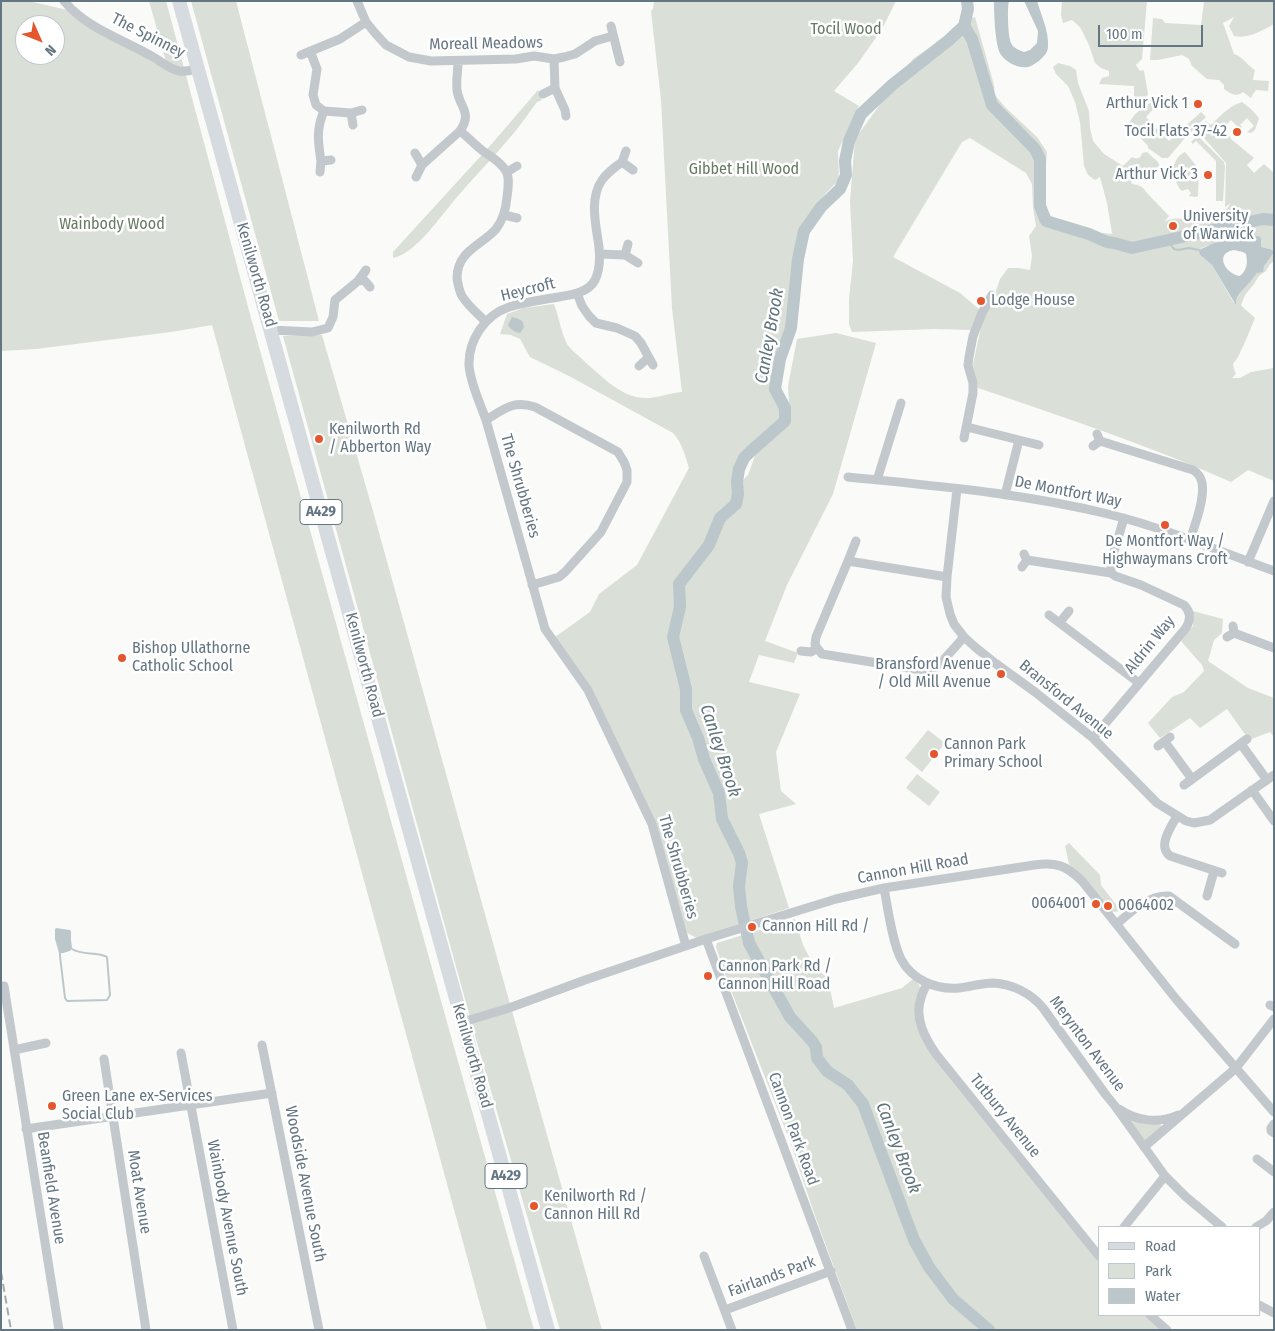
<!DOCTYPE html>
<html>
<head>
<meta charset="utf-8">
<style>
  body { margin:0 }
  #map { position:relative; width:1275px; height:1331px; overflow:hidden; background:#fafaf8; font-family:"Fira Sans Condensed",sans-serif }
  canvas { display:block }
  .frame { position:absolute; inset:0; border:2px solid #657683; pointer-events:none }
  .legend { position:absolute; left:1098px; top:1226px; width:162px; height:90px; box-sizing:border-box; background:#fff; border:1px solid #c1c8cd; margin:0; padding:6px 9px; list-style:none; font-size:15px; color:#657683 }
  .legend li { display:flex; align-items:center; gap:10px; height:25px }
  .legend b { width:25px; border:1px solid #c1c8cd }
  .north { position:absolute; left:15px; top:15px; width:50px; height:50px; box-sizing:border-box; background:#fff; border:1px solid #c1c8cd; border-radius:50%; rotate:134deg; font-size:14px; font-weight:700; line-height:20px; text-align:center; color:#657683 }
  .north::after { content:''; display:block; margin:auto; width:18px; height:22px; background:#e4572e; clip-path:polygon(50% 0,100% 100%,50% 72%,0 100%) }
  .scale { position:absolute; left:1098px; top:25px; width:105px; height:22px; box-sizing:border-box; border:2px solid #657683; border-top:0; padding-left:6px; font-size:15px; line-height:18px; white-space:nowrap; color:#657683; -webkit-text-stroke:4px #fff; paint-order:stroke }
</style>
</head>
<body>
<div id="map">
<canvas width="1275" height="1331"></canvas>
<div class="frame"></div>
<ul class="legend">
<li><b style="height:6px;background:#d6dbdf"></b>Road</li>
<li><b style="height:14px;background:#dadfd7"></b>Park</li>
<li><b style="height:14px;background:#bbc7cb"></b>Water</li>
</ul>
<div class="north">N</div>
<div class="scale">100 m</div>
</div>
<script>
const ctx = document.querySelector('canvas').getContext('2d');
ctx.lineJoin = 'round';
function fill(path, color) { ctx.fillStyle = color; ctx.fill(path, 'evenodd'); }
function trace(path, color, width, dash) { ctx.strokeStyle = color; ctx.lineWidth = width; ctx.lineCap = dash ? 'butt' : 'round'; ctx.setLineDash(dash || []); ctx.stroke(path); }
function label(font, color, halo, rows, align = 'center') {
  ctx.font = font + ' "Fira Sans Condensed",sans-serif'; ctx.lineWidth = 5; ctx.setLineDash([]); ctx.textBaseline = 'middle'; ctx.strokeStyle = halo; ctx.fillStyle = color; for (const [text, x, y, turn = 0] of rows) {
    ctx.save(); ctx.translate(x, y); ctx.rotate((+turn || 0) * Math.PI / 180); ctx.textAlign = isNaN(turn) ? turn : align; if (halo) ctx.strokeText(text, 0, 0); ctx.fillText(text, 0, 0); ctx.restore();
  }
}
fill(new Path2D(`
  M1,1H28L72,11L167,65L149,1H166L251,318L450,1033L534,1330H487L212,325L171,332L36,349L1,351ZM25,25H55V55H25Z
  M191,1H236L319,321H279Z
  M654,1H896L882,29L858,63L834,91L859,106L838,151L839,180L826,193L812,211L800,231L795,260L787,330L777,357L771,389L783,409V421C764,437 730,457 736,487L748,475L756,453L790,422L788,386L797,339L836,333L876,343L833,494L787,585L765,641L798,653L794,663L759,655L749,682L800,694L776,752L781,791L796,804L759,814L789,908L697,938L687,933L655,822L593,690L555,637L590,612L599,594L637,565L689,468C685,455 682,443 673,433L569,376L530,357L520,339L511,335L500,334L507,314L524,308L554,304C559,317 561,332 567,344C571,350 578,355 583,360C599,374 616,392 636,397C652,401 667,393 682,392L672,308L661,100L651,11L653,9Z
  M1062,1H1147L1142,59L1136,65L1140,71L1143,70L1144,71L1148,94C1144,102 1136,110 1127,110L1128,107L1121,106L1118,103L1108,99L1134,100V86L1099,84L1102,78L1109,76V71L1101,68L1095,63L1089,45L1080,27L1072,20L1063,23L1061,15Z
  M1227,1H1274V24C1262,31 1248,39 1234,36L1229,26L1234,17L1223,23L1234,54C1243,57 1247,65 1255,70L1253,80L1269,81L1268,91L1256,90L1253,94L1251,98L1243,92C1236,98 1230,93 1224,89V85L1219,80L1207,79L1192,66L1189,59L1182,55L1158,60H1150L1153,18L1162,19L1165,23L1201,25L1204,2H1226Z
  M975,17L994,85L995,95L1005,107L1037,137L1047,152L1045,175L1046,204L1049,218L1101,233L1113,234L1112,233L1107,203L1100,177L1095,180L1088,175L1084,166L1080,122L1075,102L1068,86L1056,74L1053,67L1058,63L1070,66L1076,70L1078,83L1089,111L1090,128L1093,141L1104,154L1123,166L1132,157C1137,160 1141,158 1142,153L1147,152L1158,162L1160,167C1156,173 1151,178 1145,181C1149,167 1137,165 1127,169L1132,184C1139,185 1143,186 1146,192L1169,216L1164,222C1179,213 1198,225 1214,220C1221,217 1227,209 1231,203L1225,207L1226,163L1197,130L1206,121L1211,125C1220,116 1229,106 1242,102L1251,109L1259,118L1255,130L1251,133L1247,132L1254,126L1247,118L1240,125L1242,127L1240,129L1231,120L1224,127L1231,139L1254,158L1247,165L1254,173L1264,164L1274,173V261L1270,264L1266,271L1259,276L1254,284L1245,295L1241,305C1245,310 1250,313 1255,318L1245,342L1238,357L1233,364L1234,369L1236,374L1232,378H1240L1251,372L1274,368V481L1248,470L1231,482C1148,445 1063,417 978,388L973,364L984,313L994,297L1000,279L1008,268H1018L1030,270L1032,256L1029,236L1036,226L1033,208L1032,184L1026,173L970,138L962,142L893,257L960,293L980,310L973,330L934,329L852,332L849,324V299L853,261L850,201L855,139L913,59L947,35L962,20ZM1254,236L1261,240V247L1270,249L1262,272H1259C1253,275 1237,295 1236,302L1234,303L1212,265L1200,255V249L1206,246Z
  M538,90L542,100L537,102C527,115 518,129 507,141C491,160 474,177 458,196C442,214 417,253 393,258V252L489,147Z
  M1153,102L1158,104L1146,117L1169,141L1201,112L1206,117L1185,138L1168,158H1162L1148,148V146L1137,134H1134L1129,125C1130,117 1144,105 1153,102Z
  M1197,136H1198L1224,162L1225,167L1223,201H1216V161L1196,141L1193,144L1191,142Z
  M1185,152L1199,169L1198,196L1196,197L1189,196L1191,193L1188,189L1182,191L1179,188L1172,173C1174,164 1176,156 1185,152Z
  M322,335L373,511L503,979L602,1330H560L474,1032L283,336Z
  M1193,611L1223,619L1222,633L1214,640L1208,661L1248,688L1274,698V737L1270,732L1249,740L1227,709L1200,728L1190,718L1160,738L1148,723L1172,697L1184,692L1204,671L1202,665L1181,641L1193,626Z
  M928,730L945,743L922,772L905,758Z
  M917,774L940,792L929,806L906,788Z
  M1069,843L1100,875L1101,885L1121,911L1112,912L1069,864L1065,846Z
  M795,919L803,945L813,964L828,979L834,1008L902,988L913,979L919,984L920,988L918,1026L1058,1211L1099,1261V1315H1146L1163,1330H857L814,1213L791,1144L727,980L716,947L717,943Z
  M1132,1121L1160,1124L1162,1127L1145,1141L1131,1122Z`), '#dadfd7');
fill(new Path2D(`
  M994,1H1009C1007,8 1008,37 1011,43C1013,48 1019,50 1024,52L1030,50L1037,43L1038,31L1024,1H1037C1041,15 1049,31 1048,46C1048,52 1045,55 1041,59C1038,62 1032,66 1028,67C1018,69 1006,62 1001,55C995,46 994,13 994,1Z
  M1258,236L1261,238V247L1270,249L1274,252L1264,266L1263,272L1257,273C1254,276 1252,280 1249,283C1242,291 1235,296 1236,305L1212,265L1200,255L1199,250L1214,243ZM1234,250L1243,252L1246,254C1248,263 1247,270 1240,276C1225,274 1214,253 1234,250Z
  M512,317C519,319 523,319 524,327L520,333C516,333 510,329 508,325Z
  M56,928L70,930L71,931V940L72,948L70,951L63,953H59L55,939V929Z`), '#bbc7cb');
trace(new Path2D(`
  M1167,240L1174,249L1178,250L1189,248L1199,250
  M60,953V956L65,998L67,1001L107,1000L110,995L107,957C97,951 83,956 72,949`), '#bbc7cb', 2);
trace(new Path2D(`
  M967,1L968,9L964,26L949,40L892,85L861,114L849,141L845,161L846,175L840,189L821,207L804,231L798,259L791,328L780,359L775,389L785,408V421L751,451L744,458L739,469L737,482L738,494L736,504L720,518L709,545L679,584L680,607L673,637L686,689V710L698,738L704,759L719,793L722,819L739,853L742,863L739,886L741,907L749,943L790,1017L812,1041L816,1047L817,1058L827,1071L848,1085L863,1104L914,1240L929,1267L953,1299L989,1330
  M964,26L972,39L992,105L1035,149L1040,159V206L1046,221L1089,234L1107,242L1114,243L1132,248L1263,219L1274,220`), '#bbc7cb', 12);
trace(new Path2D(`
  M64,1C87,29 125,40 155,58C163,63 170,69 179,71C185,72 192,70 198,69
  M357,1L366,22L375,33L386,45L409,57L431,61L516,59L534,56L554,59L564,57L575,54L595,41L613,36
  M611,26L620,62
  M310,51L317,69L313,95L316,105L324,111L351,113
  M301,55L340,39L366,22
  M555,88L565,110L566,116
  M543,94L555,88L554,59
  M353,125L351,113L362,110
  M460,131C468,137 475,145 483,151C491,157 500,161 506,171C510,178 508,189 507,197C506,209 503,220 496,229C481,246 457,251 457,278C458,284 459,291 462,296C468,306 478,314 486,322
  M626,151L622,162L633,170
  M415,153L422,165L416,177
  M321,161C318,142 316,129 324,111
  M622,162C615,167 607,173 602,180C589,199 596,225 599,247C600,257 600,270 595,280C588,293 571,295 558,297C542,300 525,302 509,307C485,315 468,340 469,366C471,385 480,403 486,420L545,629L588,690L652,824L686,946
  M422,165L460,131C473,112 459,107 457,90C456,80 458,70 458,61
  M320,172L321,161L331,160
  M507,172L517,166
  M504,215L517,218
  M628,244L625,255L638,263
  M600,254L625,255
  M358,281L366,270
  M577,293L582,306L589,316L596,323L617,328L635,336L641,343L653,365
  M271,330L312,332L328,328L333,317L335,300L358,281L364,280L370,287
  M639,366L648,358
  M486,420C504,409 513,400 535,407L618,452L624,462L627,470V482L601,532L565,572L559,577L532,585
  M967,427L1039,445
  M964,438L973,393V383L968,365L969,357L973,336L982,313L992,295
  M1100,441L1193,470C1198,473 1201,477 1202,483C1205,498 1195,525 1190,540
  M1093,446L1100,441L1097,434
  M848,477C935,486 1023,493 1108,514C1165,528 1219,551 1274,571
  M877,480L901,403
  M957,489L947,577L946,597L950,614L954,624L964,637L975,647L995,663L1035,692L1093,738L1157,803L1186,821L1194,823L1210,820L1274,775
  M1005,495L1019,440
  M1027,560L1111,573
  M848,561L856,541
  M1248,562L1274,501
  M1022,567L1027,560L1024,554
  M1049,615L1139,683
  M1060,622L1069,611
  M1234,633L1274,648
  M1227,637L1234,633L1233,626
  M817,648L815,644L816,637L848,561L947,577
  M801,651L811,652L817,648L822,654L927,671L934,669L939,665L964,637
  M1093,738L1186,628C1191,619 1191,612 1184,605L1141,585L1115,576L1111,573V562L1124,518
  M1165,742L1192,779
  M1241,744L1267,780
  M1158,746L1170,737
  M1184,785L1247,739
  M1252,790L1274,821
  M1177,816C1171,827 1157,846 1170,856L1222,873
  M884,888C888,909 892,941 901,959C912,980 936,990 959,988C970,987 981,983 993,983C1012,984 1031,993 1043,1008L1106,1095L1115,1106L1165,1176L1185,1196L1222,1227
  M1207,896L1214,871
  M1117,924C1131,911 1149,895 1169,896L1235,944
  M706,939L852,1330
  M927,984C925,988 922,993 921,998C914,1018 925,1038 936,1054L1099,1256
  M4,986L59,1330
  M1270,1005L1274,1007
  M463,1022L509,1008L585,980L706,939L836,899L884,888L1034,865C1056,862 1066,865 1082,881L1176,999L1274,1112
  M262,1045L319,1330
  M14,1050L46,1043
  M181,1053L233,1330
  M104,1059L146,1330
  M1119,1109C1136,1121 1159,1124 1178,1115
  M1274,1124L1271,1128V1131L1274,1133
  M26,1129L272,1093
  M1144,1147L1236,1068L1274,1019
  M1257,1159L1274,1172
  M1124,1227L1165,1176
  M1256,1227L1266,1221L1274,1212
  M704,1256L732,1330
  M1259,1305L1274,1313
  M725,1310L831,1271
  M1150,1315L1167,1330`), '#c3c8cc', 9);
trace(new Path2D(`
  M179,1L548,1330`), '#d6dbdf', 14);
trace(new Path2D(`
  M1,1272L11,1330`), '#a2aab0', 2, [8, 4]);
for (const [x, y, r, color] of [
  [1198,104,5,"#e4572e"],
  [1237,132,5,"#e4572e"],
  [1208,175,5,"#e4572e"],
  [1173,226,5,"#e4572e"],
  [981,301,5,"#e4572e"],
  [319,439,5,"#e4572e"],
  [1165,525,5,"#e4572e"],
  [122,658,5,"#e4572e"],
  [1001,674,5,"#e4572e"],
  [934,754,5,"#e4572e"],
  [1096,904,5,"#e4572e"],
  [1108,906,5,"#e4572e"],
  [752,927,5,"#e4572e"],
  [708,976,5,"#e4572e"],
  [52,1106,5,"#e4572e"],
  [534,1206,5,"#e4572e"]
]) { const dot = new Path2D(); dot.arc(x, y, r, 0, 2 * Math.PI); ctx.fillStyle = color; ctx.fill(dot); trace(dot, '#fff', 2); }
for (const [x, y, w] of [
  [321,512,42],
  [506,1176,42]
]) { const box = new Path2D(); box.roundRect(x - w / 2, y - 12.5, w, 25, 4); ctx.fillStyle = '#fff'; ctx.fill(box); trace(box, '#657683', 1); }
label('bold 15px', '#657683', null, [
  ["A429",321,512],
  ["A429",506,1176]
]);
label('16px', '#687a64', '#fff', [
  ["Tocil Wood",846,30],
  ["Gibbet Hill Wood",744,170],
  ["Wainbody Wood",112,225]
]);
label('16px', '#657683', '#fff', [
  ["The Spinney",148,36,27],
  ["Moreall Meadows",486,44,-1],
  ["Kenilworth Road",256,275,74],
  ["Heycroft",528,290,-14],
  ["The Shrubberies",520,486,74],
  ["De Montfort Way",1068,492,11],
  ["Aldrin Way",1150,645,-51],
  ["Kenilworth Road",364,665,75],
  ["Bransford Avenue",1066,700,39],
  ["The Shrubberies",678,867,74],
  ["Cannon Hill Road",913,869,-10],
  ["Merynton Avenue",1087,1044,53],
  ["Kenilworth Road",472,1056,74],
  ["Tutbury Avenue",1005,1116,51],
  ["Cannon Park Road",793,1129,70],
  ["Woodside Avenue South",305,1184,79],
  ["Beanfield Avenue",51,1188,81],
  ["Moat Avenue",139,1192,81],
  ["Wainbody Avenue South",227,1218,79],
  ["Fairlands Park",772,1277,-20]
]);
label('16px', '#657683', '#fff', [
  ["Arthur Vick 1",1188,104,"right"],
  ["Tocil Flats 37-42",1227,132,"right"],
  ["Arthur Vick 3",1198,175,"right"],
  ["University",1183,217],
  ["of Warwick",1183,235],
  ["Lodge House",991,301],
  ["Kenilworth Rd",329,430],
  ["/ Abberton Way",329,448],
  ["De Montfort Way /",1165,542,"center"],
  ["Highwaymans Croft",1165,560,"center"],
  ["Bishop Ullathorne",132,649],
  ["Catholic School",132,667],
  ["Bransford Avenue",991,665,"right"],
  ["/ Old Mill Avenue",991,683,"right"],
  ["Cannon Park",944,745],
  ["Primary School",944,763],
  ["0064001",1086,904,"right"],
  ["0064002",1118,906],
  ["Cannon Hill Rd /",762,927],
  ["Cannon Park Rd /",718,967],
  ["Cannon Hill Road",718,985],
  ["Green Lane ex-Services",62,1097],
  ["Social Club",62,1115],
  ["Kenilworth Rd /",544,1197],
  ["Cannon Hill Rd",544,1215]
], 'left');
label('italic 18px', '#60757c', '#fff', [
  ["Canley Brook",770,336,-80],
  ["Canley Brook",720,751,72],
  ["Canley Brook",898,1148,69]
]);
</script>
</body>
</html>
